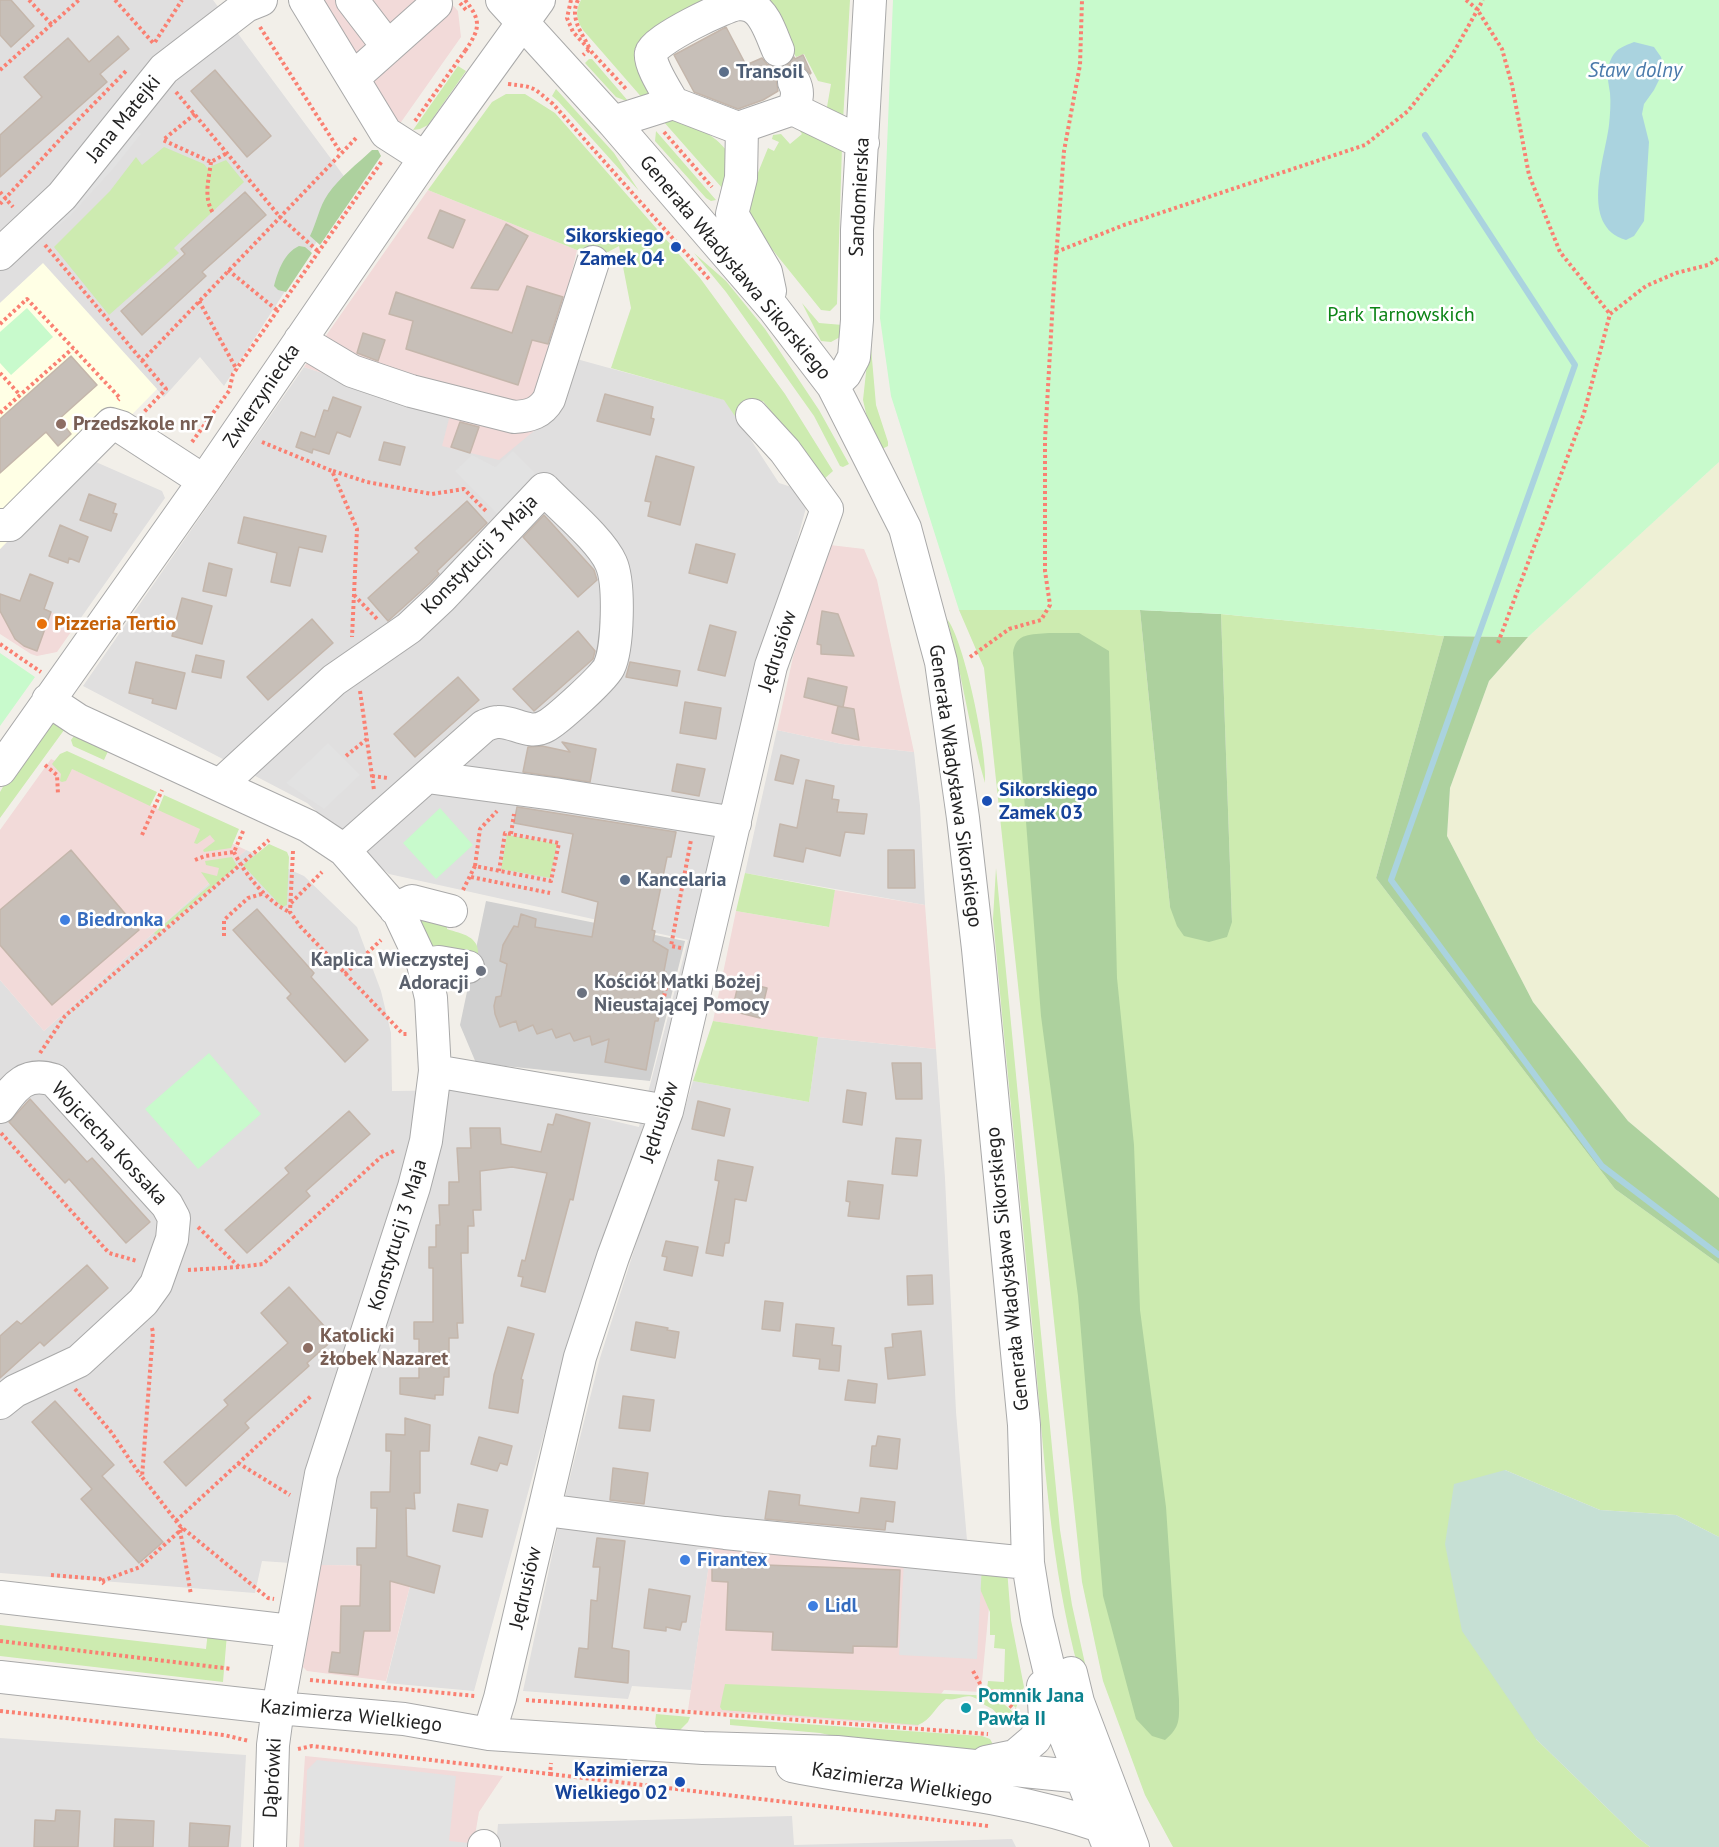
<!DOCTYPE html>
<html>
<head>
<meta charset="utf-8">
<style>
  body { margin:0 }
  canvas { display:block; background:#f2efe9 }
</style>
</head>
<body>
<canvas width="1719" height="1847"></canvas>
<script>
const ctx = document.querySelector('canvas').getContext('2d');
ctx.lineJoin = 'round';
function fill(path, color) { ctx.fillStyle = color; ctx.fill(path, 'evenodd'); }
function trace(path, color, width, dash) { ctx.strokeStyle = color; ctx.lineWidth = width; ctx.lineCap = dash ? 'butt' : 'round'; ctx.setLineDash(dash || []); ctx.stroke(path); }
function label(font, color, halo, rows, align = 'center') {
  ctx.font = font + ' "PT Sans",sans-serif'; ctx.lineWidth = 5; ctx.setLineDash([]); ctx.textBaseline = 'middle'; ctx.strokeStyle = halo; ctx.fillStyle = color; for (const [text, x, y, turn = 0] of rows) {
    ctx.save(); ctx.translate(x, y); ctx.rotate((+turn || 0) * Math.PI / 180); ctx.textAlign = isNaN(turn) ? turn : align; if (halo) ctx.strokeText(text, 0, 0); ctx.fillText(text, 0, 0); ctx.restore();
  }
}
fill(new Path2D(`
  M0,0H213L352,187L224,386L200,357L164,397L43,264L0,303Z
  M573,358L725,400L779,483L810,493L791,563L767,630L660,1079L578,1309L474,1691L386,1683L415,1566L319,1565L262,1561L255,1593L0,1573V980L44,1031L246,850L304,876L357,927L381,991L391,1033L392,1091L467,1090L530,1101L639,1127L688,940L389,874L307,803L83,686L304,367L450,415Z
  M89,459L162,491L165,498L78,622L0,594V549Z
  M777,730L842,744L914,752L920,806L925,905L745,873Z
  M818,1037L936,1049L945,1178L956,1412L968,1552L563,1505L600,1358L642,1225L676,1137L693,1081L809,1102Z
  M560,1518L713,1536L691,1690L632,1686L628,1699L523,1691Z
  M0,1738L246,1755L241,1847H0Z
  M792,1816L794,1845L1012,1839L1016,1847H496L498,1824Z`), '#e0dfdf');
fill(new Path2D(`
  M320,0H448L458,11L461,37L399,125Z
  M428,190L577,250L566,298L558,411L499,460L442,446L450,415L304,367Z
  M830,545L864,549L877,580L914,752L842,744L777,730L793,657Z
  M0,594L78,622L57,652L37,656L31,654L0,634Z
  M51,759L246,850L44,1031L0,980V830Z
  M835,890L925,905L936,1049L818,1037L713,1021L736,911L828,927Z
  M713,1536L993,1565L981,1692L944,1690L918,1726L688,1710Z
  M319,1565L415,1566L386,1681L307,1671L303,1667Z
  M305,1756L503,1776L479,1812L473,1847H299Z`), '#f2dad9');
fill(new Path2D(`
  M43,263L157,389L0,549V303Z`), '#ffffe5');
fill(new Path2D(`
  M486,901L685,941L650,1081L476,1063L460,1025Z`), '#d0d0d0');
fill(new Path2D(`
  M1719,462V1198L1628,1121L1533,1002L1447,836L1450,788L1489,681L1528,637Z`), '#eef0d5');
fill(new Path2D(`
  M581,0H732L652,40L650,93L644,100L583,30C576,19 575,11 581,0Z
  M756,0H850L843,121L812,105L827,107L831,84L818,81L804,54L796,57L781,29Z
  M589,59H592L629,102L616,97L585,63Z
  M458,66L466,71L428,125L420,129L413,130Z
  M556,89L614,153L639,191L558,101L552,96Z
  M506,94H525L555,113L700,278L785,394L833,471L823,480L763,401L741,425L724,400L611,368L631,308L619,246L608,252L577,250L428,190L492,102Z
  M670,118C694,127 714,132 729,154L723,189L663,121Z
  M793,122L842,147L837,304L830,311L821,310L742,212L768,148L774,151L779,142L772,139L773,135L781,134L790,144L802,134Z
  M656,131L716,200L711,201L706,198L655,141Z
  M164,147L204,164L207,168L226,160L244,182L174,248L179,253L109,315L54,247L110,191L136,157L142,165Z
  M694,253L726,281L765,329L819,410L849,464L843,467L840,466L814,416L726,292Z
  M802,303L819,323L843,325L840,337L831,342L821,341Z
  M870,336L876,405L888,442V446L882,449L868,422L863,400Z
  M959,610H1140L1170,907L1232,922L1221,614L1444,636L1376,878L1615,1189L1719,1264V1537L1676,1515L1600,1510L1505,1470L1536,1739L1637,1837L1650,1847H1173L1145,1795L1103,1681L1082,1582L984,668Z
  M947,619C964,639 988,755 985,783C969,729 962,673 947,619Z
  M54,724L67,726L0,818V792L16,764L48,726Z
  M77,732L110,747L104,760L73,746L71,740Z
  M67,751L157,792L150,806L72,769L66,781L62,782L60,781L61,774L52,764L60,754Z
  M164,795L239,829L231,848L204,852L203,850L215,841L210,835L197,844L194,843L200,829L158,810Z
  M507,835L557,844L550,878L501,869Z
  M269,844L287,852L289,857L287,905L282,907L243,865Z
  M232,857L237,866L156,935L154,933L210,885L201,872L217,876L219,868L206,865L205,861Z
  M996,868L1060,1530L1072,1605L1086,1668L1079,1671C1050,1565 1044,1453 1034,1344C1021,1202 1006,1061 993,919Z
  M745,873L835,890L829,927L736,911Z
  M419,918L447,927V929C462,934 480,936 478,956L476,955L475,952L459,949L458,952L433,947Z
  M713,1021L818,1037L809,1102L693,1081Z
  M971,1568L1007,1569L1011,1620L1024,1687L1016,1708L1000,1694V1689H987L988,1681L1004,1682L1005,1649L994,1648L995,1635H990V1612Z
  M0,1625L206,1649L208,1631L227,1634L223,1682L0,1656Z
  M725,1684L995,1696L1014,1713L1010,1724L1006,1726L999,1725L996,1719L997,1714C991,1706 988,1708 982,1703C966,1689 962,1702 946,1699C935,1707 931,1720 918,1725L722,1710L720,1707Z
  M656,1714L690,1717L688,1722L680,1730L657,1728L655,1724Z
  M730,1719L982,1736L990,1739L996,1750L986,1752L876,1745L820,1733L730,1725Z`), '#cdebb0');
fill(new Path2D(`
  M372,150H378L381,156L320,245L310,236C317,222 319,207 328,194C340,177 357,164 372,150Z
  M299,246L305,247L312,253L286,292L278,290L274,286C278,271 284,253 299,246Z
  M1140,610L1221,614L1232,922L1227,937L1209,942L1184,936L1177,926L1170,907Z
  M1049,633H1079L1109,651L1117,978L1134,1145L1140,1310L1166,1507L1179,1700C1179,1718 1181,1727 1165,1740L1152,1736L1136,1719L1103,1596L1078,1296L1041,1016L1013,653C1016,632 1031,635 1049,633Z
  M1444,636L1528,637L1489,681L1450,788L1447,836L1533,1002L1628,1121L1719,1198V1264L1615,1189L1376,878Z`), '#add19e');
fill(new Path2D(`
  M1505,1470L1600,1510L1676,1515L1719,1537V1847H1650L1637,1837L1536,1739L1462,1631L1445,1544L1454,1484Z`), '#c6e0d4');
fill(new Path2D(`
  M893,0H1719V462L1528,637L1444,636L1221,614L1140,610H959L891,396L880,318Z
  M27,308L53,337L11,375L0,363V332Z
  M0,653L35,677L0,726Z
  M440,808L473,845L436,879L403,843Z
  M209,1053L261,1114L198,1169L145,1109Z`), '#c8facc');
fill(new Path2D(`
  M129,124L141,134L113,169L70,216L44,237L36,228Z
  M513,451L535,473L498,515L455,471L472,455L495,467Z
  M328,743L360,775L324,809L286,783Z
  M904,1560L982,1564L977,1659L899,1655Z
  M317,1760L456,1776L449,1841L469,1843V1847H304L307,1770Z`), '#e2e2e2');
fill(new Path2D(`
  M1634,42L1654,47L1661,57L1664,70L1654,90L1644,104L1642,114L1649,142L1644,221L1634,236L1626,240C1579,226 1605,159 1609,125C1610,115 1611,103 1610,93C1608,79 1605,70 1612,57C1617,48 1624,46 1634,42Z`), '#aad3df');
trace(new Path2D(`
  M1425,135L1575,365L1391,880L1602,1166L1719,1255`), '#aad3df', 6);
const building = new Path2D(`
  M0,0H11L34,26L11,47L0,35Z
  M726,27L746,65L762,58L767,64L775,68L785,67L794,57L795,59L803,55L811,73L810,74L804,67L797,64L786,66L780,71L776,79L778,91L763,100L738,109L694,92L674,55Z
  M118,36L129,49L100,74L107,82L0,177V135L42,97L24,77L68,38L89,62Z
  M215,70L271,136L247,157L191,91Z
  M245,192L266,215L202,272L206,276L142,335L121,311L185,254L181,249Z
  M440,210L465,220L453,248L428,238Z
  M506,224L528,236L498,290L471,288Z
  M527,286L563,297L548,344L532,340L518,385L406,349L413,321L389,314L396,292L512,333Z
  M363,333L385,340L378,361L357,353Z
  M71,356L97,385L59,419L71,434L58,446L46,432L0,473V419Z
  M605,394L653,407L651,418L654,419L650,435L597,421Z
  M333,397L361,407L350,437L337,432L329,454L313,449L312,453L296,447L301,432L315,437L324,410L328,411Z
  M460,422L479,427L470,453L451,447Z
  M384,442L405,447L400,465L379,460Z
  M656,456L694,467L680,525L648,516L651,502L645,501Z
  M89,494L116,504L113,513L117,514L111,531L80,520Z
  M467,501L487,523L437,571L439,574L429,584L388,621L368,598L419,552L415,548Z
  M544,515L594,570L597,580L578,597L523,537Z
  M244,517L326,536L322,552L299,547L290,586L271,582L277,553L238,543Z
  M60,525L88,537L79,562L69,558L68,563L49,556Z
  M696,544L735,554L727,583L689,573Z
  M209,563L232,569L226,596L203,591Z
  M30,574L53,583L44,609L51,612L37,651L24,646L15,639L0,611V594L20,601Z
  M182,598L212,606L202,644L172,636Z
  M822,611L838,614L854,656L821,654V645L817,644Z
  M312,619L333,643L268,700L247,677Z
  M710,625L736,632L725,676L698,670Z
  M578,631L595,651L593,659L534,711L513,689Z
  M196,655L224,661L221,678L192,672Z
  M136,662L185,673L176,709L152,703L153,699L129,693Z
  M630,662L680,671L677,686L626,677Z
  M458,677L479,700L415,757L394,734Z
  M808,678L847,687L843,707L854,709L859,740L832,733L838,706L842,707L804,697Z
  M685,702L721,708L716,739L680,733Z
  M562,742L596,749L590,782L523,772L528,747L542,746L570,752Z
  M781,755L799,760L793,784L775,780Z
  M677,764L705,769L699,796L672,791Z
  M806,780L834,786L832,799L839,800L837,812L867,814L864,834L845,832L840,856L806,848L803,862L774,856L780,824L797,828Z
  M517,807L676,832L671,857H667L652,930L655,931L653,941L668,950L664,971L666,972L658,1021H655L646,1070L605,1062L609,1039L592,1045L590,1036L574,1041L570,1033L556,1038L552,1029L537,1034L533,1025L519,1031L516,1021L500,1027L495,1014L494,1006L496,997L501,996L507,964L500,961L503,945L514,926L518,927L521,914L536,919L535,927L592,937L598,902L562,892L573,834L514,823Z
  M71,850L139,930L52,1005L0,945V910Z
  M888,850H914L915,888H888Z
  M257,909L314,973L311,977L368,1040L345,1062L287,998L291,994L233,930Z
  M739,981L767,988L760,1018L732,1011Z
  M892,1063H921L922,1099H896Z
  M847,1090L866,1093L862,1125L843,1122Z
  M30,1099L87,1162L92,1158L150,1222L126,1243L69,1179L65,1183L9,1122Z
  M698,1101L730,1109L724,1136L692,1129Z
  M349,1111L370,1134L306,1191L310,1196L247,1253L225,1230L289,1173L285,1168Z
  M556,1114L590,1123L573,1200L570,1199L545,1292L521,1286L523,1277L518,1276L522,1260L525,1261L547,1173L512,1167L480,1171L481,1210H473L474,1226H468V1253H461L463,1323H457L458,1338H449V1377H444L443,1395H435V1399L400,1394V1378H419V1339H414V1322H433V1268H429V1247H436V1225H440L439,1205H449V1182H459L457,1148H471L470,1128H500L501,1144L541,1152L548,1124L553,1125Z
  M896,1138L921,1140L917,1176L892,1174Z
  M718,1160L753,1167L746,1201L735,1199L729,1243H725L723,1256L706,1253L719,1181L715,1180Z
  M848,1181L883,1185L879,1219L848,1216L850,1202L846,1201Z
  M666,1241L698,1247L692,1276L664,1270L667,1257L662,1256Z
  M87,1265L108,1288L44,1346L40,1342L0,1378V1336L17,1321L21,1324Z
  M932,1275L933,1304L908,1305L907,1276Z
  M289,1287L335,1338L307,1363L309,1366L245,1423L249,1428L186,1486L164,1462L228,1405L224,1400L288,1343L261,1313Z
  M765,1301L783,1303L780,1331L762,1329Z
  M636,1322L668,1328L667,1330L679,1332L675,1358L631,1350Z
  M796,1324L834,1328L832,1345L841,1346L839,1371L819,1369L820,1359L793,1356Z
  M508,1327L534,1334L521,1379L523,1380L518,1413L489,1408L494,1375Z
  M921,1331L925,1375L888,1379L885,1348L893,1347L892,1334Z
  M848,1380L877,1384L875,1403L845,1400Z
  M623,1396L654,1400L650,1431L619,1428Z
  M55,1401L114,1465L102,1476L163,1542L139,1563L81,1499L92,1489L32,1422Z
  M405,1418L430,1425L429,1451H420V1493H414L415,1509L406,1508L407,1556L440,1566L434,1593L390,1581V1631H364L358,1675L329,1672L332,1652L340,1653L341,1606H360L361,1565H357V1548H376L377,1508H371V1492H390L391,1451H386V1434L405,1435Z
  M878,1436L900,1439L897,1469L870,1466L872,1446H876Z
  M479,1437L512,1446L507,1465L500,1463L497,1471L471,1464Z
  M613,1468L648,1473L644,1504L610,1500Z
  M769,1491L800,1495L799,1505L859,1513L861,1498L895,1502L893,1522L886,1521L885,1530L765,1519Z
  M458,1504L488,1510L482,1537L453,1531Z
  M597,1538L625,1541L612,1648L629,1651L628,1683L575,1677L579,1648L588,1649L591,1600L597,1601L600,1567H593Z
  M712,1563L900,1570L897,1647L853,1646V1653L772,1650L773,1632L726,1630L728,1582L712,1581Z
  M649,1589L690,1596L686,1622H682L680,1630L666,1627V1631L644,1628Z
  M56,1810L80,1811L78,1847H34L35,1820L55,1821Z
  M115,1819L154,1821L153,1847H114Z
  M190,1823L230,1826L228,1847H189Z`);
fill(building, '#c7bfb8');
trace(building, '#c4b6ab', 1.5);
const minor = new Path2D(`
  M305,0L386,133L425,158
  M352,0L388,47
  M502,0L613,122L774,309L833,386L905,528L941,662L963,818L978,949L1024,1425L1028,1563L1037,1619L1065,1736L1109,1847
  M353,78L436,4L433,0
  M673,103C667,92 648,63 651,53C654,40 726,5 739,4C743,4 749,5 752,7C766,14 772,37 778,50
  M793,109C797,99 799,92 794,82
  M613,122L673,103L738,128L793,109L863,143
  M742,128L741,178L732,214L766,272L770,291
  M0,254L62,196L164,69L246,6L261,0
  M300,340L352,371L411,391L514,417C530,416 541,413 549,399L593,262
  M833,386L845,374L854,357L857,320V230L870,0
  M0,525H10L111,424L121,427L204,481
  M48,700L78,720L308,826L344,850L399,913L423,964L431,998L435,1071L426,1141L414,1187L321,1474L278,1708L273,1745L270,1847
  M0,770L204,481L425,158L539,0
  M427,777L554,794L735,823
  M220,785L334,680L409,628L442,597L544,489C563,509 601,540 611,563C620,583 618,648 609,667C606,676 556,721 546,726C529,736 514,721 498,722C493,722 489,724 484,726L344,850
  M395,909L412,901L451,911
  M423,964L439,962L468,967
  M435,1071L667,1111
  M0,1107C15,1086 26,1071 54,1080L167,1205L174,1218L172,1239L156,1284L143,1302L79,1361L15,1391L0,1403
  M545,1510L725,1533L1028,1563
  M0,1597L291,1631
  M1071,1673L1078,1702L1133,1847
  M0,1677L278,1708L404,1719L489,1734L703,1748L837,1752L1083,1777L1106,1778
  M489,1734L500,1698L580,1357L613,1257L667,1111L771,666L827,509L785,451L752,415
  M986,1762L1015,1756L1035,1739L1045,1718L1043,1686
  M792,1766C894,1787 1001,1791 1100,1826
  M484,1847V1846`);
trace(minor, '#a9a9a9', 34);
trace(new Path2D(`
  M29,0L52,25
  M115,0L154,44
  M465,0C482,21 480,29 465,51L467,52
  M571,0L567,18L573,32L627,90
  M578,0C569,18 582,33 590,49L583,55
  M1466,0L1477,9L1502,49L1512,85L1529,175L1560,252L1610,314
  M460,3L466,10
  M260,27L341,153
  M155,42L182,0
  M0,70L79,0
  M508,84C536,87 532,87 553,104L709,279
  M176,92L280,217L319,252
  M195,114L163,140L211,162L227,153
  M415,121L465,51
  M664,132L712,187
  M211,162C209,179 203,197 213,213
  M0,192L13,207
  M0,204L79,119L126,71
  M45,245L166,389L144,412
  M1056,252L1124,225L1365,145L1408,111L1451,57L1483,0
  M228,270L278,311
  M199,301L237,370
  M0,324L27,299L120,398L118,400
  M142,361L358,136
  M0,373L20,395
  M0,413L73,348
  M192,442L229,391L233,374L382,161
  M262,442L332,471L357,529L352,637
  M333,471L367,482L432,494L464,489L487,512
  M354,595L378,620
  M1498,643L1584,413L1610,314L1646,286L1676,273L1708,265L1719,258
  M0,644L41,672
  M970,657L1009,629L1041,620L1050,605L1045,571V440L1053,299L1064,151L1080,65L1082,0
  M360,691L374,790
  M346,756L367,739
  M45,765L57,775L58,794
  M372,776L388,778
  M511,834L514,814
  M142,835L162,790
  M293,851L290,912L300,926L403,1034H409
  M234,852C243,872 269,904 290,912
  M195,860L205,856L234,852L244,829
  M475,866L480,829L497,811
  M471,877L550,893
  M463,890L475,866L551,881L559,843L505,833L499,871
  M291,903L322,872
  M224,936V920L248,898L265,893
  M681,948L671,946L691,840
  M345,974L381,940
  M661,1014L667,981L671,982
  M40,1053L65,1016L269,840
  M1,1133L109,1253L137,1261
  M198,1227L239,1267L263,1264L381,1157L394,1151
  M188,1270L239,1267
  M152,1328L153,1332L142,1477L180,1526L268,1598L274,1599
  M75,1389L111,1432L141,1476
  M238,1463L290,1495
  M176,1521L311,1396
  M180,1530L191,1595
  M51,1575L100,1579L104,1584
  M102,1581L140,1567L183,1528
  M0,1641L232,1669
  M973,1671L984,1691L996,1692L1018,1713
  M310,1680L475,1696
  M526,1700L988,1734
  M0,1711L224,1735L249,1741
  M298,1749L312,1746L550,1774L551,1763
  M550,1774L988,1826`), '#fa8072', 4, [3, 3]);
trace(minor, '#fff', 32);
for (const [x, y, r, color] of [
  [724,72,6,"#5c6f8a"],
  [676,247,6,"#1a4fb4"],
  [61,424,6,"#8d6e63"],
  [42,624,6,"#e8710a"],
  [987,801,6,"#1a4fb4"],
  [625,880,6,"#5c6f8a"],
  [65,920,6,"#3f7fe0"],
  [481,971,6,"#6b7280"],
  [582,993,6,"#6b7280"],
  [308,1348,6,"#8d6e63"],
  [685,1560,6,"#3f7fe0"],
  [813,1606,6,"#3f7fe0"],
  [966,1708,6,"#0f9aa8"],
  [680,1782,6,"#1a4fb4"]
]) { const dot = new Path2D(); dot.arc(x, y, r, 0, 2 * Math.PI); ctx.fillStyle = color; ctx.fill(dot); trace(dot, '#fff', 2); }
label('bold 20px', '#4e5e75', '#fff', [
  ["Transoil",736,72],
  ["Kancelaria",637,880]
], 'left');
label('20px', '#222', '#fff', [
  ["Jana Matejki",124,119,-51],
  ["Sandomierska",860,197,-87],
  ["Generała Władysława Sikorskiego",735,268,50],
  ["Zwierzyniecka",262,396,-56],
  ["Konstytucji 3 Maja",480,555,-46],
  ["Jędrusiów",778,651,-72],
  ["Generała Władysława Sikorskiego",955,786,82],
  ["Jędrusiów",660,1122,-72],
  ["Wojciecha Kossaka",109,1144,47],
  ["Konstytucji 3 Maja",398,1235,-73],
  ["Generała Władysława Sikorskiego",1008,1269,-96],
  ["Jędrusiów",526,1588,-77],
  ["Kazimierza Wielkiego",351,1716,6],
  ["Dąbrówki",273,1778,-87],
  ["Kazimierza Wielkiego",902,1784,9]
]);
label('bold 20px', '#164399', '#fff', [
  ["Sikorskiego",664,236],
  ["Zamek 04",664,259],
  ["Sikorskiego",999,790,"left"],
  ["Zamek 03",999,813,"left"],
  ["Kazimierza",668,1770],
  ["Wielkiego 02",668,1793]
], 'right');
label('20px', '#0c8416', '#fff', [
  ["Park Tarnowskich",1401,315]
]);
label('bold 20px', '#785e54', '#fff', [
  ["Przedszkole nr 7",73,424],
  ["Katolicki",320,1336],
  ["żłobek Nazaret",320,1359]
], 'left');
label('bold 20px', '#c56008', '#fff', [
  ["Pizzeria Tertio",54,624]
], 'left');
label('bold 20px', '#366cbe', '#fff', [
  ["Biedronka",77,920],
  ["Firantex",697,1560],
  ["Lidl",825,1606]
], 'left');
label('bold 20px', '#5b616d', '#fff', [
  ["Kaplica Wieczystej",469,960],
  ["Adoracji",469,983],
  ["Kościół Matki Bożej",594,982,"left"],
  ["Nieustającej Pomocy",594,1005,"left"]
], 'right');
label('bold 20px', '#0d838f', '#fff', [
  ["Pomnik Jana",978,1696],
  ["Pawła II",978,1719]
], 'left');
label('italic 21px', '#4a7aab', '#fff', [
  ["Staw dolny",1635,71]
]);
</script>
</body>
</html>
